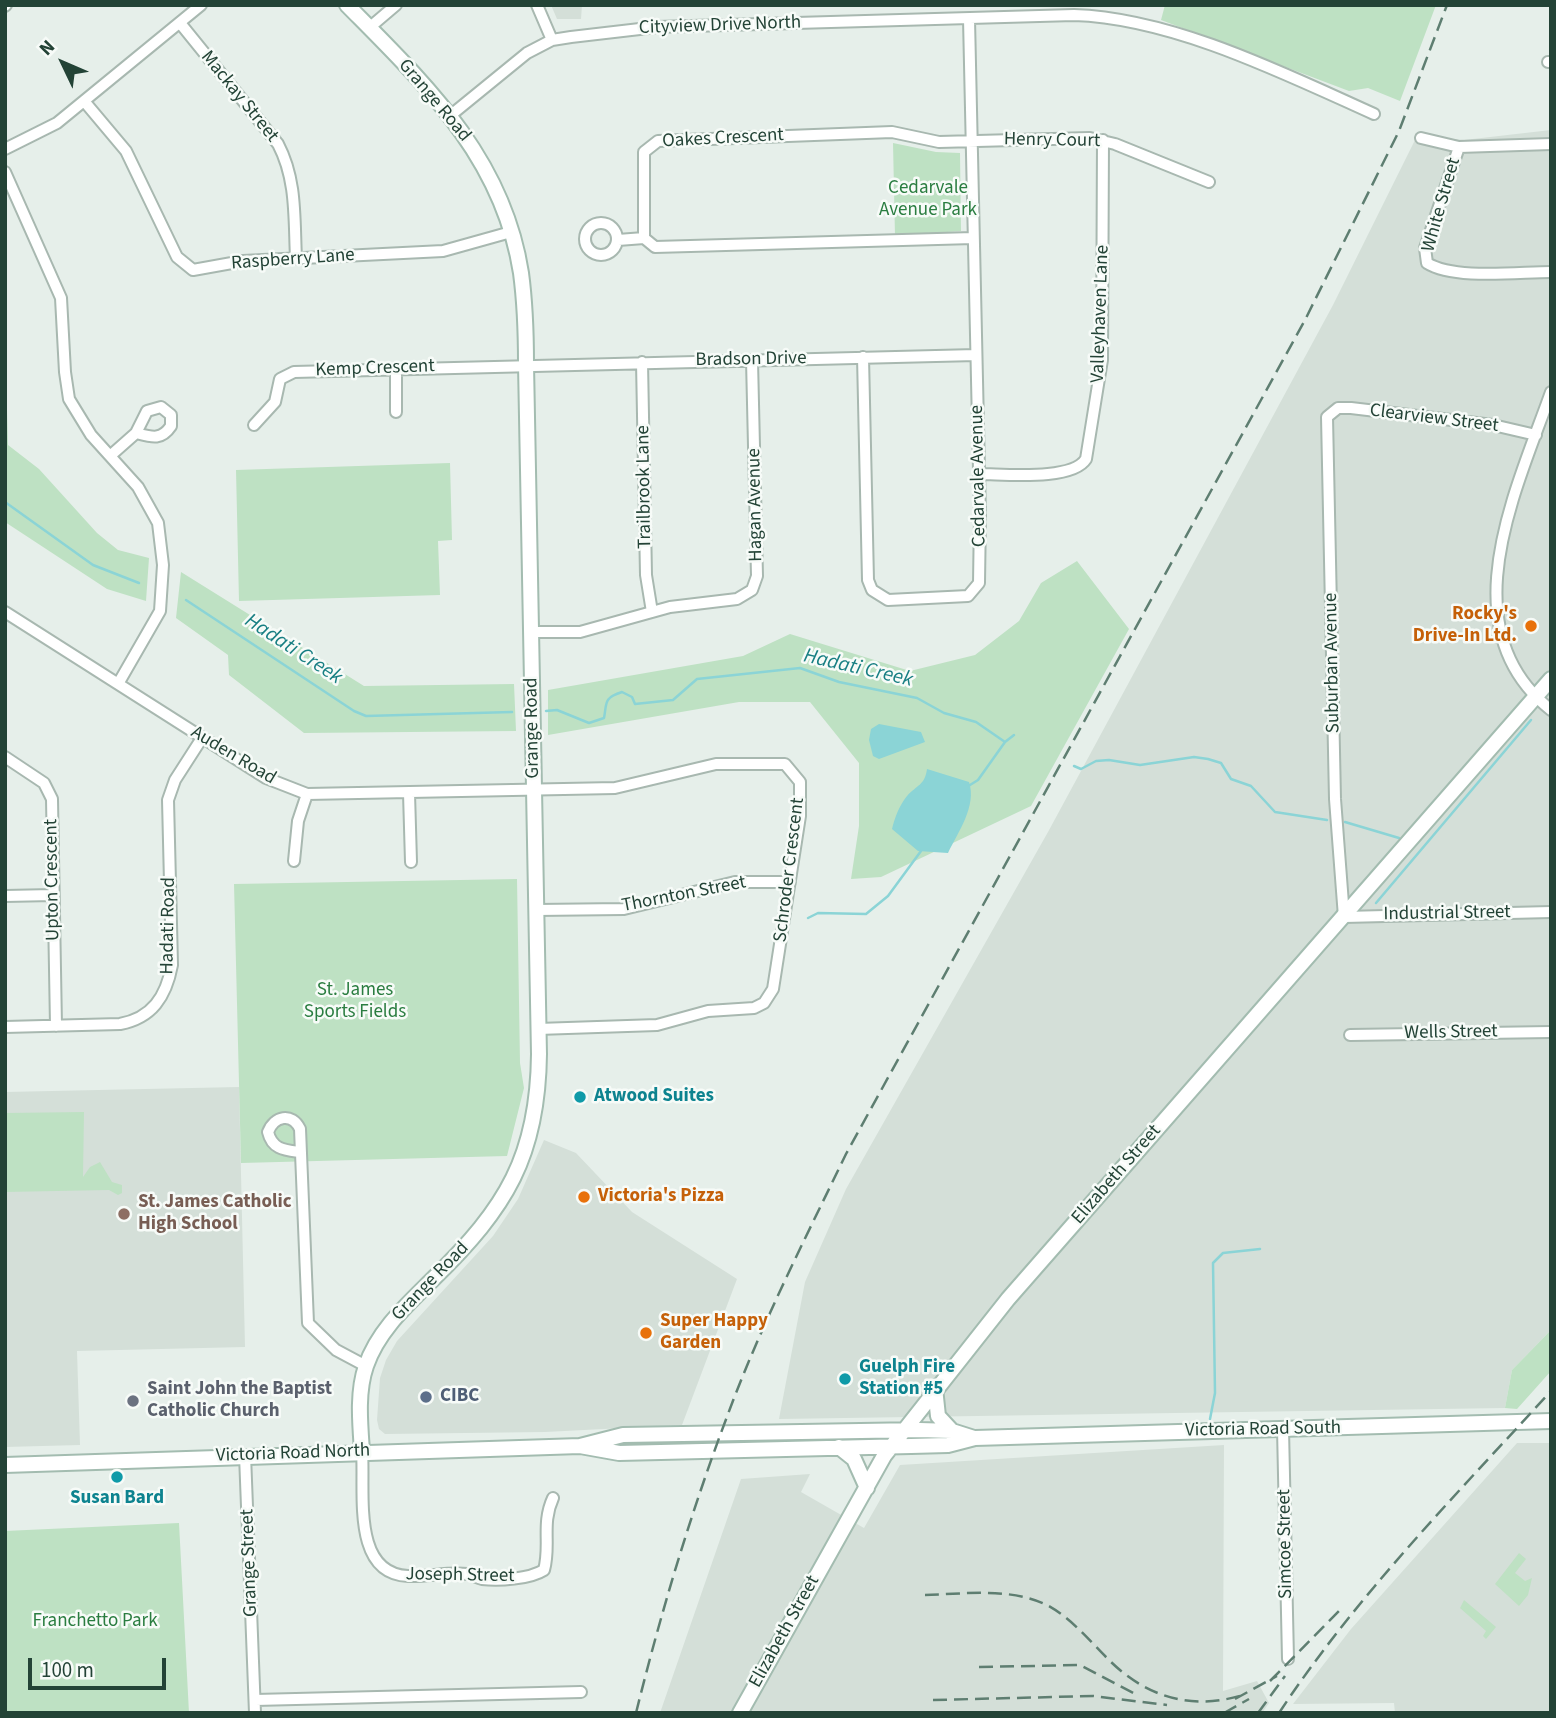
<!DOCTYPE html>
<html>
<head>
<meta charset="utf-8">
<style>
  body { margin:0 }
  #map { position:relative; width:1556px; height:1718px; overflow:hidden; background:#e6efea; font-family:"Source Sans 3",sans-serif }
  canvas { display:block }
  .frame { position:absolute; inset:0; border:7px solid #234336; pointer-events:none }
  .north { position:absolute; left:28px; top:28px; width:70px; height:70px; -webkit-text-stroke:5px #f7fbf8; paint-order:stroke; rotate:314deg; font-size:19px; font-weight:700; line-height:28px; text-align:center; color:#234336 }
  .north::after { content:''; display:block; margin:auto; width:24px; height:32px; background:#234336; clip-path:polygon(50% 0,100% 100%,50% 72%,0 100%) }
  .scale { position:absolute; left:28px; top:1658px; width:138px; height:32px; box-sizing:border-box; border:4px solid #234336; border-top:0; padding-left:9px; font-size:21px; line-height:24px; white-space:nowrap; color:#234336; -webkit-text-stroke:5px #f7fbf8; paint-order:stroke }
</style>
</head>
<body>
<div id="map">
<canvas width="1556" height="1718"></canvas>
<div class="frame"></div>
<div class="north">N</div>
<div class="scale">100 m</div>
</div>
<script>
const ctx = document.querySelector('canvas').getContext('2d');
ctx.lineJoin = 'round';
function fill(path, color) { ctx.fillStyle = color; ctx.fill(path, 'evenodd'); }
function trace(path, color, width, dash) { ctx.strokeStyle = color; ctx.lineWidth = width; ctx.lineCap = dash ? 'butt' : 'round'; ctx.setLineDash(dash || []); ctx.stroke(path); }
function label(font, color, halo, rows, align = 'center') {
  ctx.font = font + ' "Source Sans 3",sans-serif'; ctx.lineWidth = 5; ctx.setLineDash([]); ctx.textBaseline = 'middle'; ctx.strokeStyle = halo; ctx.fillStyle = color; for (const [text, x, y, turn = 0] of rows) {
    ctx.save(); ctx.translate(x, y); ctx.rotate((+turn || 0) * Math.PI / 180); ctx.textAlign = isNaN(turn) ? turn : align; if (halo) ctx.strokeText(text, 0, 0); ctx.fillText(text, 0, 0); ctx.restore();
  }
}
fill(new Path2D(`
  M551,5H582L581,19H557Z
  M1551,130V1330L1512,1370L1505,1408L779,1419L805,1282L846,1189L1048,832L1333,305L1417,136L1464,140Z
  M239,1087L245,1347L77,1351L80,1445L5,1447V1092Z
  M544,1140L576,1153L632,1212L737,1279L682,1425L545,1432L385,1434L379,1429L377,1420L380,1378L386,1360L397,1341L493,1236L518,1199Z
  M1517,1443H1551V1713H1395L1394,1703L1293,1704L1351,1629Z
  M1224,1445L1223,1691L1257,1681L1269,1703L1262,1713H660L741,1479L810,1474L801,1492L864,1528L900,1465Z`), '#d4dfd8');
fill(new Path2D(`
  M1165,5H1436L1400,101L1368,88L1349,91L1161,20Z
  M893,143L936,152L960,153L961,231L895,236Z
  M5,341L8,445L39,469L97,533L118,550L149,558L146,601L107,589L5,522Z
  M450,463L452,540L438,541L440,595L239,601L236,470Z
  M1077,561L1129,629L1031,806L881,877L851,879L859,826V763L810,702H739L548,735V690L743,656L790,634L910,671L975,655L1019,621L1041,583Z
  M181,572L364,686L514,684L516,731L304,733L229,675L228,655L176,618Z
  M517,879L520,1063L524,1088L507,1156L241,1163L234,884Z
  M84,1112L83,1177L90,1167L100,1162L112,1182L122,1185V1193L118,1195L109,1190L5,1192V1113Z
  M1551,1330V1371L1517,1409L1505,1408L1512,1370Z
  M179,1523L189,1713H5V1531Z
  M1519,1553L1526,1559L1515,1573L1525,1581L1532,1578L1528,1595L1519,1606L1495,1584Z
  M1464,1600L1496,1627L1486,1639L1483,1636L1486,1631L1460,1608Z`), '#bee1c3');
fill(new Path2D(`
  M879,724L921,732L925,742L879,759L873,756L869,740L871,729Z
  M927,769L969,782C977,806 958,832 948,853L918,851L892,829C895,817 899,806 907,796C917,785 925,785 927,769Z`), '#8bd4d6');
trace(new Path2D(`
  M5,502L93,565L139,583
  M186,600L354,711L366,716L512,712
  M546,711L557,710L589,723L604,718C607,703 603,698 622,692L632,697L635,704L673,700L697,679L800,668L839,682L917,698L944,713L976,722L1005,742L1014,735
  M1074,766L1081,769L1096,761L1109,760L1140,765L1194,757L1208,759L1221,763L1231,779L1251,786L1275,812L1327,820
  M970,785L978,780L1005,742
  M1345,822L1399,838
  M1376,903L1531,720
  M808,918L818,913L866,914L888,896L921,851
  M1210,1419L1215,1393L1213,1263L1223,1253L1260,1249`), '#8bd4d6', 2.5);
const street = new Path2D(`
  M537,5L552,40
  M5,6L6,5
  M180,23L278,144C297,180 294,219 296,258
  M369,28L396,5
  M1548,62H1551
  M84,101L126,151L177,257L193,270L243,261L443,251L511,232
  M451,115L527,53L552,40L571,37L657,27L1074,15C1173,18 1285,74 1374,114
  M1421,138L1459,147L1551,144
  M1459,147L1425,248L1427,263C1454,280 1518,272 1551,272
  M5,149L57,123L201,5
  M5,172L61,298L65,372L69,399L91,435L138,487L158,523L163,565L160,611L118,684
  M585 239a16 16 0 1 1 32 0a16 16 0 1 1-32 0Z
  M973,238L655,247L644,238V152L658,141L892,132L939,142L1090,138L1115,144L1209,182
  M618,240L644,238
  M863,357L868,580L872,590L888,600L968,596L979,583L980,515L969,19
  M642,362L646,575L652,612
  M1551,392C1516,491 1448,629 1551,710
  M396,412V368
  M254,425L275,402L280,379L294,372L976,355
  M1536,435L1493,425L1351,408H1338L1327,417L1335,799L1344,917L1551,912
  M110,456L136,433L147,411L161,407L171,415V426C161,441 151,437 136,433
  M980,474C1005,474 1072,481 1086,459L1102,360L1103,140
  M5,612L266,778L307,794L615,788L716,764H785L800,782V816L773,989L764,1003L754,1008L708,1011L657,1025L538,1029
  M532,632H580L670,607L737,599L752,590L757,576L752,360
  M5,757L44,783L52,799L56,1026
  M409,793L411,862
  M294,861L298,821L307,794
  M5,896L53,895
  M536,910L624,909L735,882H790
  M5,1027L120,1024C152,1018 166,997 172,965L168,800L175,780L202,738
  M1350,1035L1551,1032
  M299,1152C284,1150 272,1149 268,1132C274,1116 292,1112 300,1129L308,1323L336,1350L366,1366
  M1283,1429L1288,1659
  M362,1451C365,1491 351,1574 408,1576C427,1577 447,1572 467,1574C472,1574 477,1578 482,1579C499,1581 530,1579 544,1570C551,1545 541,1524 553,1498
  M245,1455L255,1713
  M255,1700L581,1692`);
const secondary = new Path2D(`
  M347,5C425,84 503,157 521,273C525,303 526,334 526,364L539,1054C538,1156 506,1208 434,1278C409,1303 378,1330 366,1366C357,1392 360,1423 362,1451
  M935,1388L938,1416L952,1431
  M580,1446L619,1453L911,1446L948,1445L975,1438L1551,1421
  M839,1447L854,1459L867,1488
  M5,1465L580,1446L623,1435L920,1430L952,1431L974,1438
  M740,1713L884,1456L1008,1299L1551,679`);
trace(street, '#a8b8b0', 14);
trace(secondary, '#a3bcb0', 18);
trace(street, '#fff', 10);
trace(secondary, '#fff', 14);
trace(new Path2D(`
  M925,1595C965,1594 1009,1587 1047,1605C1071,1618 1088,1639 1107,1658C1145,1697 1191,1711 1243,1695
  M979,1667L1080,1665L1139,1696
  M1270,1681L1343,1607
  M1235,1699L1277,1676
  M933,1700L1093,1696L1167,1705
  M636,1713C661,1612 691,1512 728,1414C761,1325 805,1239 846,1154L1305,320L1399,131L1447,5
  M1004,1713H1146
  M1224,1713L1249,1699
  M1258,1713L1285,1676
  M1279,1713C1357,1595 1456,1495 1551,1391`), '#5e7e71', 2.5, [14, 7]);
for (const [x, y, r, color] of [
  [1531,626,7,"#e8710a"],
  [580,1097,7,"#0f9aa8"],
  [584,1197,7,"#e8710a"],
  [124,1214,7,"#8d6e63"],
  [646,1333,7,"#e8710a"],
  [845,1379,7,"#0f9aa8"],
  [426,1397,7,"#5c6f8a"],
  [133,1401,7,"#6b7280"],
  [117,1477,7,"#0f9aa8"]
]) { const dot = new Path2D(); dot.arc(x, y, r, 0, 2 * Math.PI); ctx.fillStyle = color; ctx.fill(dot); trace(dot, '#f7fbf8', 2.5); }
label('19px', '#234336', '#f7fbf8', [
  ["Cityview Drive North",720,26,-2],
  ["Mackay Street",239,97,51],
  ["Grange Road",434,101,50],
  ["Oakes Crescent",723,139,-3],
  ["Henry Court",1052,141,1],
  ["White Street",1442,205,-74],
  ["Raspberry Lane",293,260,-4],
  ["Valleyhaven Lane",1101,314,-88],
  ["Bradson Drive",751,360,-1],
  ["Kemp Crescent",375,369,-2],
  ["Clearview Street",1434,419,7],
  ["Cedarvale Avenue",979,476,-91],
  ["Trailbrook Lane",645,487,-91],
  ["Hagan Avenue",756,505,-91],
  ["Suburban Avenue",1333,663,-91],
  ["Grange Road",533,728,-91],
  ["Auden Road",233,756,31],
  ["Schroder Crescent",790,870,-83],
  ["Upton Crescent",53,880,-91],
  ["Thornton Street",684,895,-11],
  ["Industrial Street",1447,914,-1],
  ["Hadati Road",169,926,-89],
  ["Wells Street",1451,1033,-1],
  ["Elizabeth Street",1117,1175,-49],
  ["Grange Road",431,1282,-46],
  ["Victoria Road South",1263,1430,-1],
  ["Victoria Road North",293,1454,-2],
  ["Simcoe Street",1286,1544,-91],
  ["Grange Street",250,1563,-92],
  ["Joseph Street",460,1576,1],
  ["Elizabeth Street",785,1632,-61]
]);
label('19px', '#2a7d40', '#f7fbf8', [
  ["Cedarvale",928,189],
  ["Avenue Park",928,211],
  ["St. James",355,991],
  ["Sports Fields",355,1013],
  ["Franchetto Park",95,1622]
]);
label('bold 19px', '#c56008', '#f7fbf8', [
  ["Rocky's",1517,615,"right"],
  ["Drive-In Ltd.",1517,637,"right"],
  ["Victoria's Pizza",598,1197],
  ["Super Happy",660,1322],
  ["Garden",660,1344]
], 'left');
label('bold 19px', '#0d838f', '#f7fbf8', [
  ["Atwood Suites",594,1097],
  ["Guelph Fire",859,1368],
  ["Station #5",859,1390],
  ["Susan Bard",117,1499,"center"]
], 'left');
label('bold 19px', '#785e54', '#f7fbf8', [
  ["St. James Catholic",138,1203],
  ["High School",138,1225]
], 'left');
label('bold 19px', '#5b616d', '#f7fbf8', [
  ["Saint John the Baptist",147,1390],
  ["Catholic Church",147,1412]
], 'left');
label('bold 19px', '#4e5e75', '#f7fbf8', [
  ["CIBC",440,1397]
], 'left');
label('italic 21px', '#187f83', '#f7fbf8', [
  ["Hadati Creek",293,650,33],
  ["Hadati Creek",858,669,13]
]);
</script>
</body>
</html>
